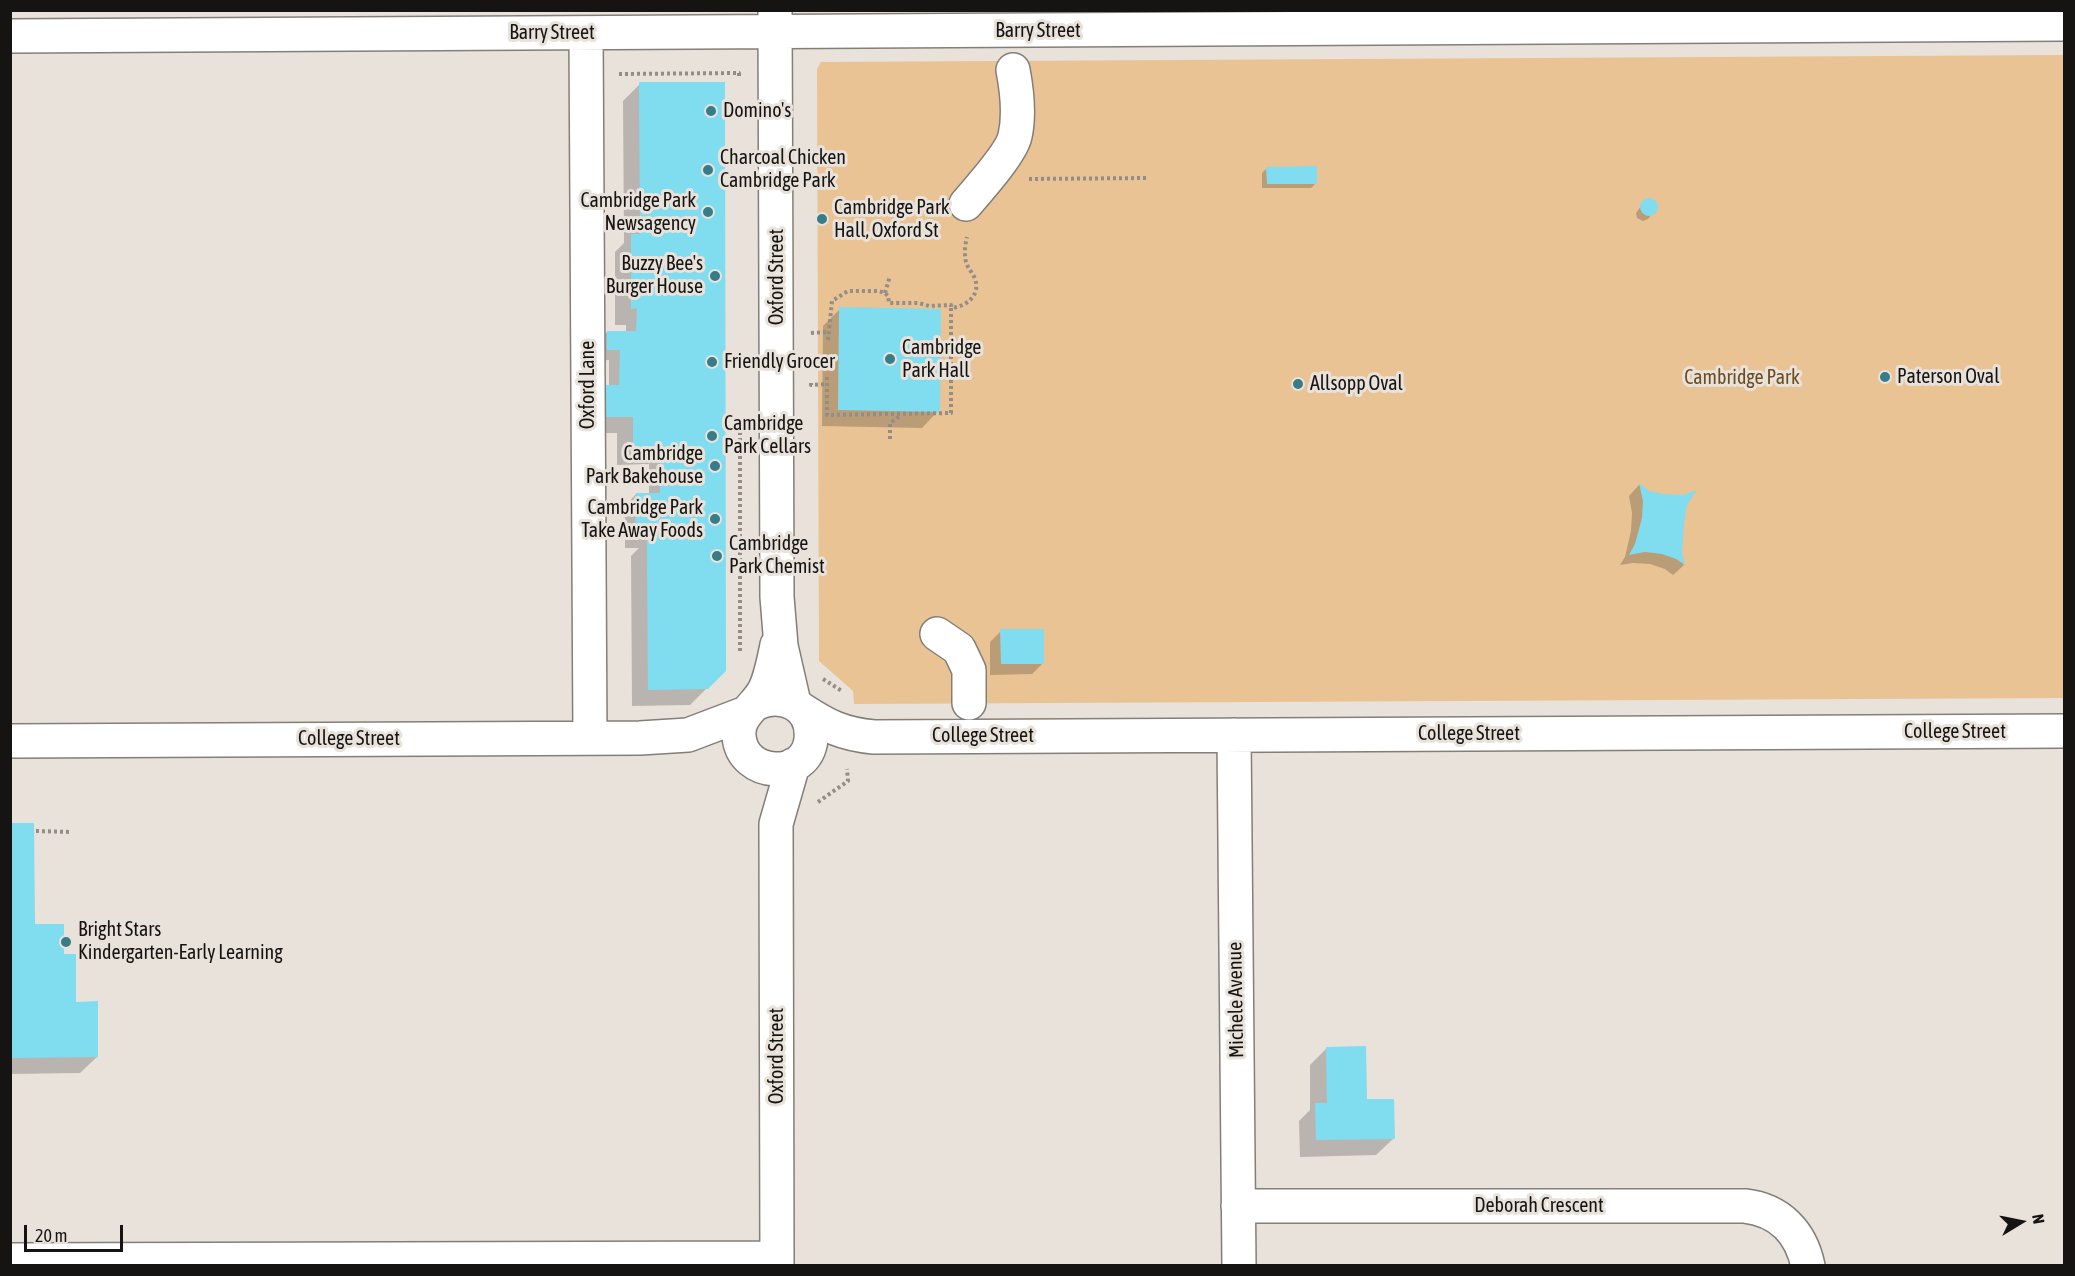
<!DOCTYPE html>
<html>
<head>
<meta charset="utf-8">
<style>
  body { margin:0 }
  #map { position:relative; width:2075px; height:1276px; overflow:hidden; background:#e8e2db; font-family:"Asap Condensed",sans-serif }
  canvas { display:block }
  .frame { position:absolute; inset:0; border:12px solid #161412; pointer-events:none }
  .north { position:absolute; left:1991px; top:1192px; width:60px; height:60px; -webkit-text-stroke:4px #e8e2db; paint-order:stroke; rotate:80deg; font-size:16px; font-weight:700; line-height:24px; text-align:center; color:#161412 }
  .north::after { content:''; display:block; margin:auto; width:21px; height:27px; background:#161412; clip-path:polygon(50% 0,100% 100%,50% 72%,0 100%) }
  .scale { position:absolute; left:24px; top:1225px; width:99px; height:27px; box-sizing:border-box; border:3px solid #161412; border-top:0; padding-left:8px; font-size:18px; line-height:21px; white-space:nowrap; color:#161412; -webkit-text-stroke:4px #e8e2db; paint-order:stroke }
</style>
</head>
<body>
<div id="map">
<canvas width="2075" height="1276"></canvas>
<div class="frame"></div>
<div class="north">N</div>
<div class="scale">20 m</div>
</div>
<script>
const ctx = document.querySelector('canvas').getContext('2d');
ctx.lineJoin = 'round';
function fill(path, color) { ctx.fillStyle = color; ctx.fill(path, 'evenodd'); }
function trace(path, color, width, dash) { ctx.strokeStyle = color; ctx.lineWidth = width; ctx.lineCap = dash ? 'butt' : 'round'; ctx.setLineDash(dash || []); ctx.stroke(path); }
function label(font, color, halo, rows, align = 'center') {
  ctx.font = font + ' "Asap Condensed",sans-serif'; ctx.lineWidth = 6; ctx.setLineDash([]); ctx.textBaseline = 'middle'; ctx.strokeStyle = halo; ctx.fillStyle = color; for (const [text, x, y, turn = 0] of rows) {
    ctx.save(); ctx.translate(x, y); ctx.rotate((+turn || 0) * Math.PI / 180); ctx.textAlign = isNaN(turn) ? turn : align; if (halo) ctx.strokeText(text, 0, 0); ctx.fillText(text, 0, 0); ctx.restore();
  }
}
fill(new Path2D(`
  M2064,55V698L854,704L853,691L819,661L817,69L821,62Z`), '#e9c394');
fill(new Path2D(`
  M640,84L725,670L690,705L632,706L631,556L639,548H625V506L636,494L649,495V464L617,465V433H587L609,386V360L596,361V343L607,332H626V325H615V252L624,243L623,101Z
  M1267,168L1316,183L1311,188H1262V173Z
  M1649,200L1655,204L1656,209L1648,219L1643,221L1637,218L1636,213L1645,201Z
  M840,309L938,411L922,428L822,426L823,326Z
  M1639,485L1648,492L1686,505L1680,553L1684,565L1673,575L1665,569L1650,564L1633,563L1620,565L1625,557L1631,531L1632,513L1629,496Z
  M1001,631L1043,663L1032,674L990,675V642Z
  M10,824L33,926L63,955L75,1003L97,1057L80,1073L10,1074Z
  M1326,1049L1393,1139L1376,1155L1300,1157L1299,1121L1310,1110V1065Z`), '#0003');
fill(new Path2D(`
  M639,82H725L726,671L708,689L648,690L647,538H635L636,493H660V449H633V417H603V385H619L620,350H607V331H636L637,308L631,309V234H640Z
  M1317,166V184H1267L1266,167Z
  M1640 207a9 9 0 1 1 18 0a9 9 0 1 1-18 0Z
  M839,307L941,309L940,412L838,410Z
  M1639,483L1649,491L1663,494L1683,495L1697,490L1687,505L1684,523L1682,553L1685,565L1676,559L1662,554L1645,552L1629,555L1635,544L1642,518L1643,501Z
  M1000,629H1044V664H1001Z
  M10,823H34L35,924H64V954H76V1002L98,1001V1057L10,1058Z
  M1366,1046L1367,1099H1394L1395,1139L1316,1140L1315,1103H1327L1326,1047Z`), '#80dcef');
const minor = new Path2D(`
  M775,10L777,597L781,646L794,703
  M586,33L590,738
  M10,36L2064,24
  M966,204C978,190 1012,152 1015,136C1020,114 1017,91 1013,70
  M937,634L959,649L969,670V703
  M755,704C782,691 814,705 811,739C807,781 742,778 739,736C737,715 757,706 765,689C771,676 774,660 777,645
  M801,709C827,726 842,734 874,737L2064,731
  M1234,735L1239,1266
  M10,741L640,738L688,735L746,713
  M1238,1206H1745C1779,1210 1801,1232 1808,1266
  M10,1260L777,1258
  M777,1266L776,824L793,765`);
trace(minor, '#847e78', 36);
trace(new Path2D(`
  M619,74L739,73V78
  M1029,179L1146,178
  M885,293L890,276
  M811,333L827,332
  M828,340L832,301L848,291H879L885,293L888,296L889,303H919L929,306L951,305V308
  M827,377V415L951,413V308C966,307 981,295 975,279C973,273 968,269 966,262C964,254 965,245 967,237
  M811,383V385L827,384
  M890,439V423L901,415
  M740,651V418
  M823,679L842,691
  M818,802L848,781L847,769
  M36,831L72,832`), '#928d88', 4, [3, 3]);
trace(minor, '#fff', 33);
for (const [x, y, r, color] of [
  [711,111,6,"#367c89"],
  [708,170,6,"#367c89"],
  [708,212,6,"#367c89"],
  [822,219,6,"#367c89"],
  [715,276,6,"#367c89"],
  [890,359,6,"#367c89"],
  [712,362,6,"#367c89"],
  [1885,377,6,"#367c89"],
  [1298,384,6,"#367c89"],
  [712,436,6,"#367c89"],
  [715,466,6,"#367c89"],
  [715,519,6,"#367c89"],
  [717,556,6,"#367c89"],
  [66,942,6,"#367c89"]
]) { const dot = new Path2D(); dot.arc(x, y, r, 0, 2 * Math.PI); ctx.fillStyle = color; ctx.fill(dot); trace(dot, '#e8e2db', 2); }
label('20px', '#161412', '#e8e2db', [
  ["Barry Street",1038,31],
  ["Barry Street",552,33],
  ["Oxford Street",777,277,-90],
  ["Oxford Lane",588,385,-90],
  ["College Street",1955,732],
  ["College Street",1469,734],
  ["College Street",983,736],
  ["College Street",349,739],
  ["Michele Avenue",1236,1000,-91],
  ["Oxford Street",777,1056,-90],
  ["Deborah Crescent",1539,1206]
]);
label('20px', '#161412', '#e8e2db', [
  ["Domino's",723,111],
  ["Charcoal Chicken",720,158],
  ["Cambridge Park",720,181],
  ["Cambridge Park",696,201,"right"],
  ["Newsagency",696,224,"right"],
  ["Cambridge Park",834,208],
  ["Hall, Oxford St",834,231],
  ["Buzzy Bee's",703,264,"right"],
  ["Burger House",703,287,"right"],
  ["Cambridge",902,348],
  ["Park Hall",902,371],
  ["Friendly Grocer",724,362],
  ["Paterson Oval",1897,377],
  ["Allsopp Oval",1310,384],
  ["Cambridge",724,424],
  ["Park Cellars",724,447],
  ["Cambridge",703,454,"right"],
  ["Park Bakehouse",703,477,"right"],
  ["Cambridge Park",703,508,"right"],
  ["Take Away Foods",703,531,"right"],
  ["Cambridge",729,544],
  ["Park Chemist",729,567],
  ["Bright Stars",78,930],
  ["Kindergarten-Early Learning",78,953]
], 'left');
label('20px', '#6c4c20', '#e8e2db', [
  ["Cambridge Park",1742,378]
]);
</script>
</body>
</html>
